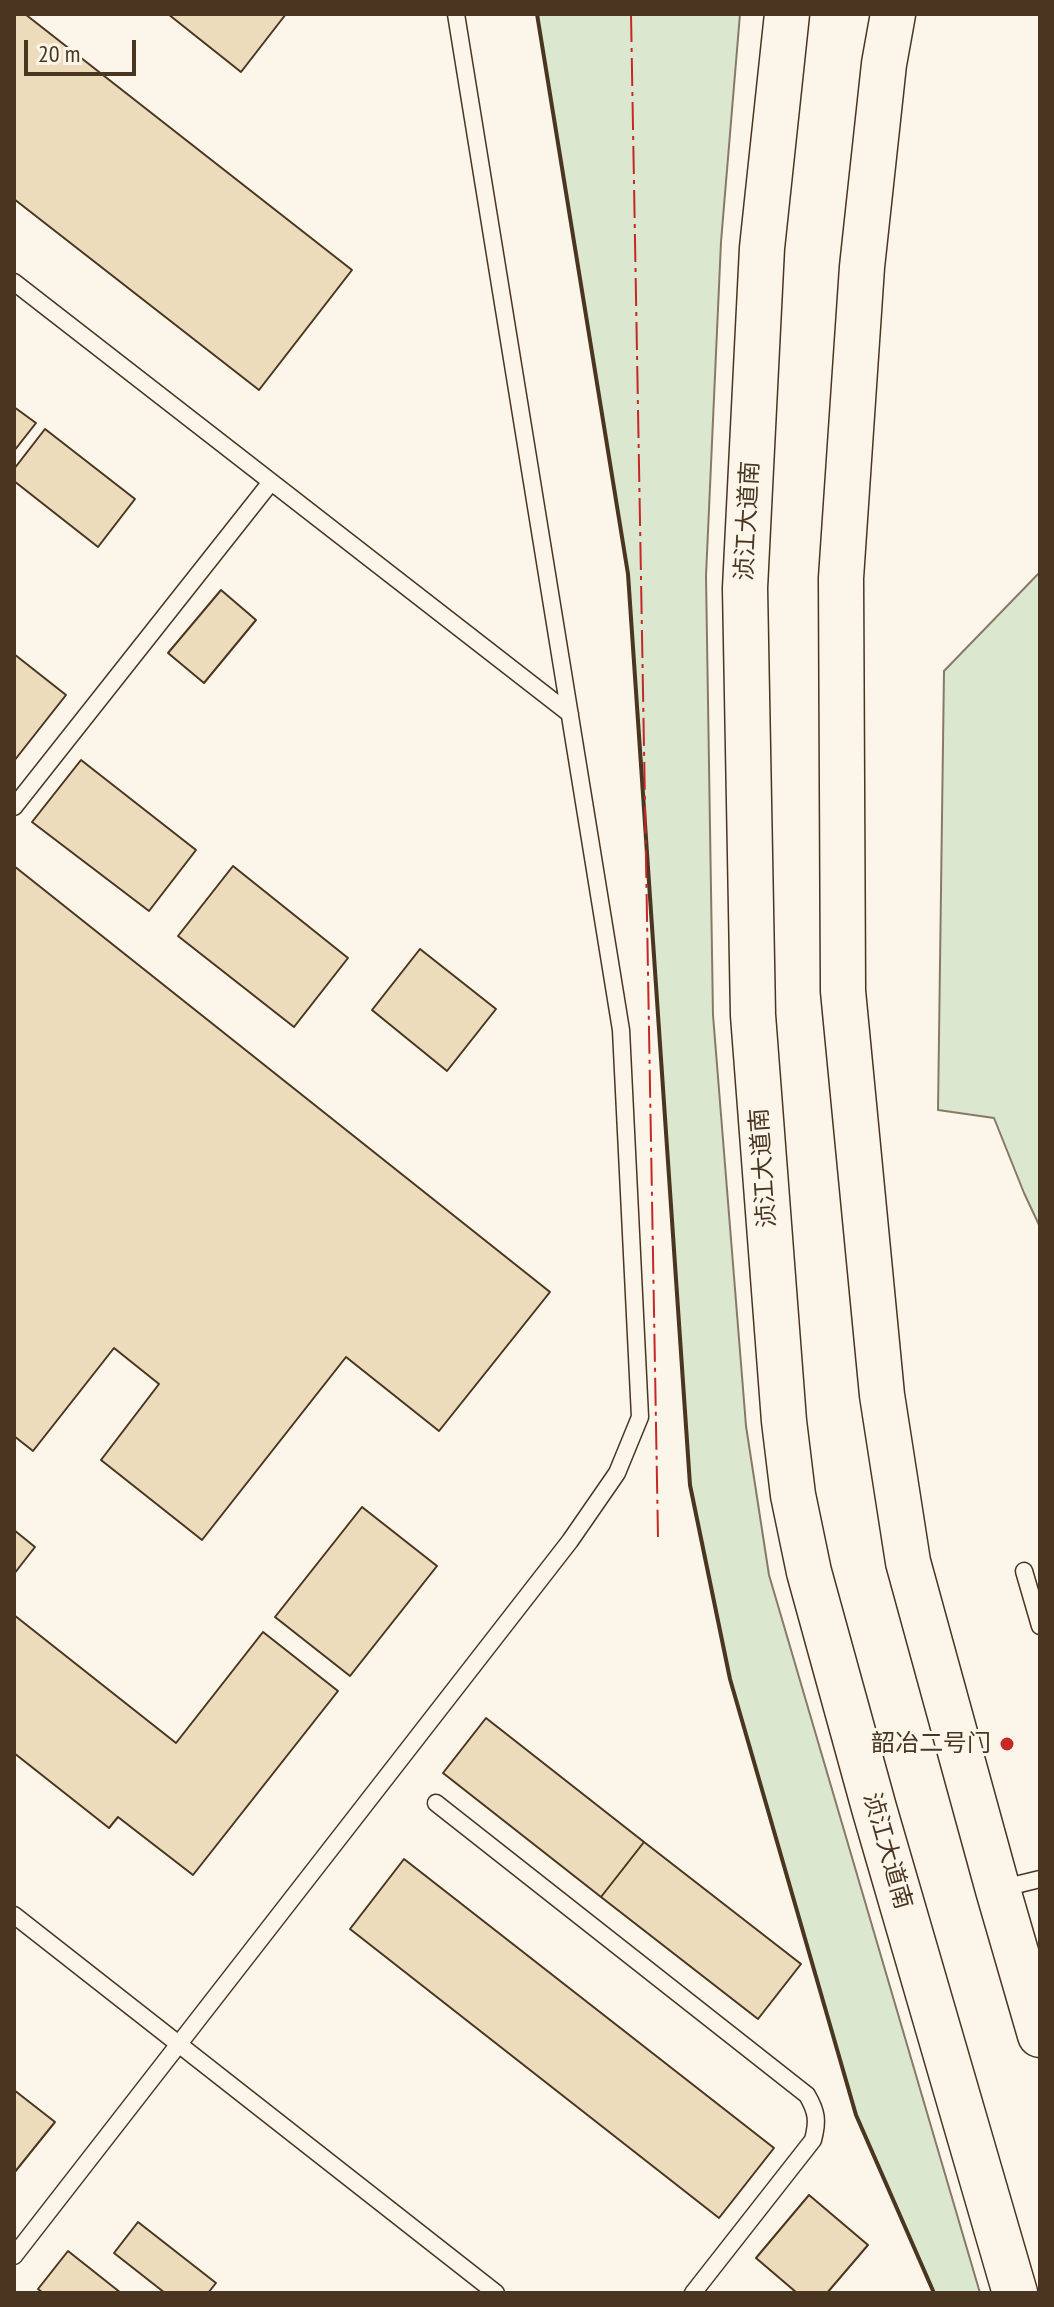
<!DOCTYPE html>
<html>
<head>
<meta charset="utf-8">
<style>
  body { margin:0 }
  #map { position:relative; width:1054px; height:2307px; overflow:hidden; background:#fbf6e9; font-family:"PT Sans Narrow",sans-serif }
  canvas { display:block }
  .frame { position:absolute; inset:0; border:16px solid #4a3520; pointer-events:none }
  .scale { position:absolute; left:24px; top:40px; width:112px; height:36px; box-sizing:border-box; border:4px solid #4a3520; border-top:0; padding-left:10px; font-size:24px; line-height:28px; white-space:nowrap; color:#4a3520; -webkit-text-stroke:6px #fbf6e9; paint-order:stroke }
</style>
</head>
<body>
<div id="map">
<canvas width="1054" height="2307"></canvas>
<div class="frame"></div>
<div class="scale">20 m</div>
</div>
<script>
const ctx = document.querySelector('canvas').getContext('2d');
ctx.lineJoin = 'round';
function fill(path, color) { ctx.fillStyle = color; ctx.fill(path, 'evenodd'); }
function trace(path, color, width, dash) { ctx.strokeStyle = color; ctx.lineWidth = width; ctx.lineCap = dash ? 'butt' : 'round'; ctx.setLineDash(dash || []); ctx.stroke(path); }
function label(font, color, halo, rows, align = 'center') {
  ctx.font = font + ' "PT Sans Narrow","Noto Sans SC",sans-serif'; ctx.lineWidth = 6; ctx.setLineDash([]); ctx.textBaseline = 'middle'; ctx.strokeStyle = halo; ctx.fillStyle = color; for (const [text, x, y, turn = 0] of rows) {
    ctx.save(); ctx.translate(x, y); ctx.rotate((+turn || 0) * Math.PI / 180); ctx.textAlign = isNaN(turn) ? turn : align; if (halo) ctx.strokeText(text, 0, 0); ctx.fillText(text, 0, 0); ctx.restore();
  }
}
const green = new Path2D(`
  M537,14H740L721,242L706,576L713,1015L746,1426L769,1575L980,2293H934L856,2115L730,1679L690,1485L628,574Z
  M1040,572V1227L1024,1193L994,1118L938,1110L944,671Z`);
fill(green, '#dce7d0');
trace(green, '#887966', 2);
const building = new Path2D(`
  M14,14H25L352,270L259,390L14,199Z
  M168,14H286L241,72Z
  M14,407L36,423L14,451Z
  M45,429L135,499L98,547L14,481V469Z
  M221,590L256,620L204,683L168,653Z
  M14,654L66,695L14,761Z
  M81,760L196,850L149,911L32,822Z
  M14,866L550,1292L439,1431L346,1357L202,1540L101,1460L159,1384L114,1348L33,1451L14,1436Z
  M233,866L348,958L294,1027L178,936Z
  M420,949L496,1009L447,1071L372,1010Z
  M362,1507L437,1566L350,1676L275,1617Z
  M14,1530L35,1547L14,1574Z
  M14,1615L176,1743L263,1632L338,1691L193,1875L118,1817L109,1828L14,1753Z
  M486,1718L644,1842L601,1897L443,1773Z
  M644,1842L801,1964L758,2019L601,1897Z
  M404,1859L774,2148L719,2218L350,1929Z
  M14,2090L55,2122L14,2173Z
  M809,2195L868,2245L827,2293H797L756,2258Z
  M138,2222L216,2283L208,2293H165L114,2253Z
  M68,2251L121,2293H43L38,2289Z`);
fill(building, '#ecdcbc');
trace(building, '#4a3520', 2);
const lane = new Path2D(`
  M14,282L570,714
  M14,807L271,482
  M1024,1571L1040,1626
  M436,1803L807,2095C817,2112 818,2121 813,2140L693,2293
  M999,1889L1040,1879
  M14,1915L496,2293
  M14,2256L570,1541L617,1473L640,1417L621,1030L456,14`);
const primary = new Path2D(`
  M787,14L762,248L745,588L753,1015L784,1421L793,1495L809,1572L874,1808L1015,2293
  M893,14L884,64L862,267L841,578L843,991L882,1395L908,1562L998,1890L1040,2035`);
trace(lane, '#4a3520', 19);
trace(primary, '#4a3520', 47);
trace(lane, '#fbf6e9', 16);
trace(primary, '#fbf6e9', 44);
trace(new Path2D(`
  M537,14L628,574L690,1485L730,1679L856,2115L934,2293`), '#4a3520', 4);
trace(new Path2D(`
  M631,14L658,1537`), '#c62828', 2, [28, 6, 4, 6]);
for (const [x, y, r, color] of [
  [1007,1744,8,"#c62828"]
]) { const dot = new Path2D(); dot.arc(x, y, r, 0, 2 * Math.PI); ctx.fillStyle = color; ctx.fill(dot); trace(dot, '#fbf6e9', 3); }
label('24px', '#4a3520', '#fbf6e9', [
  ["浈江大道南",748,521,-87],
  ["浈江大道南",764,1168,-94],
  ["浈江大道南",887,1851,74]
]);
label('24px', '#4a3520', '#fbf6e9', [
  ["韶冶二号门",991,1744]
], 'right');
</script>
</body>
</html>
